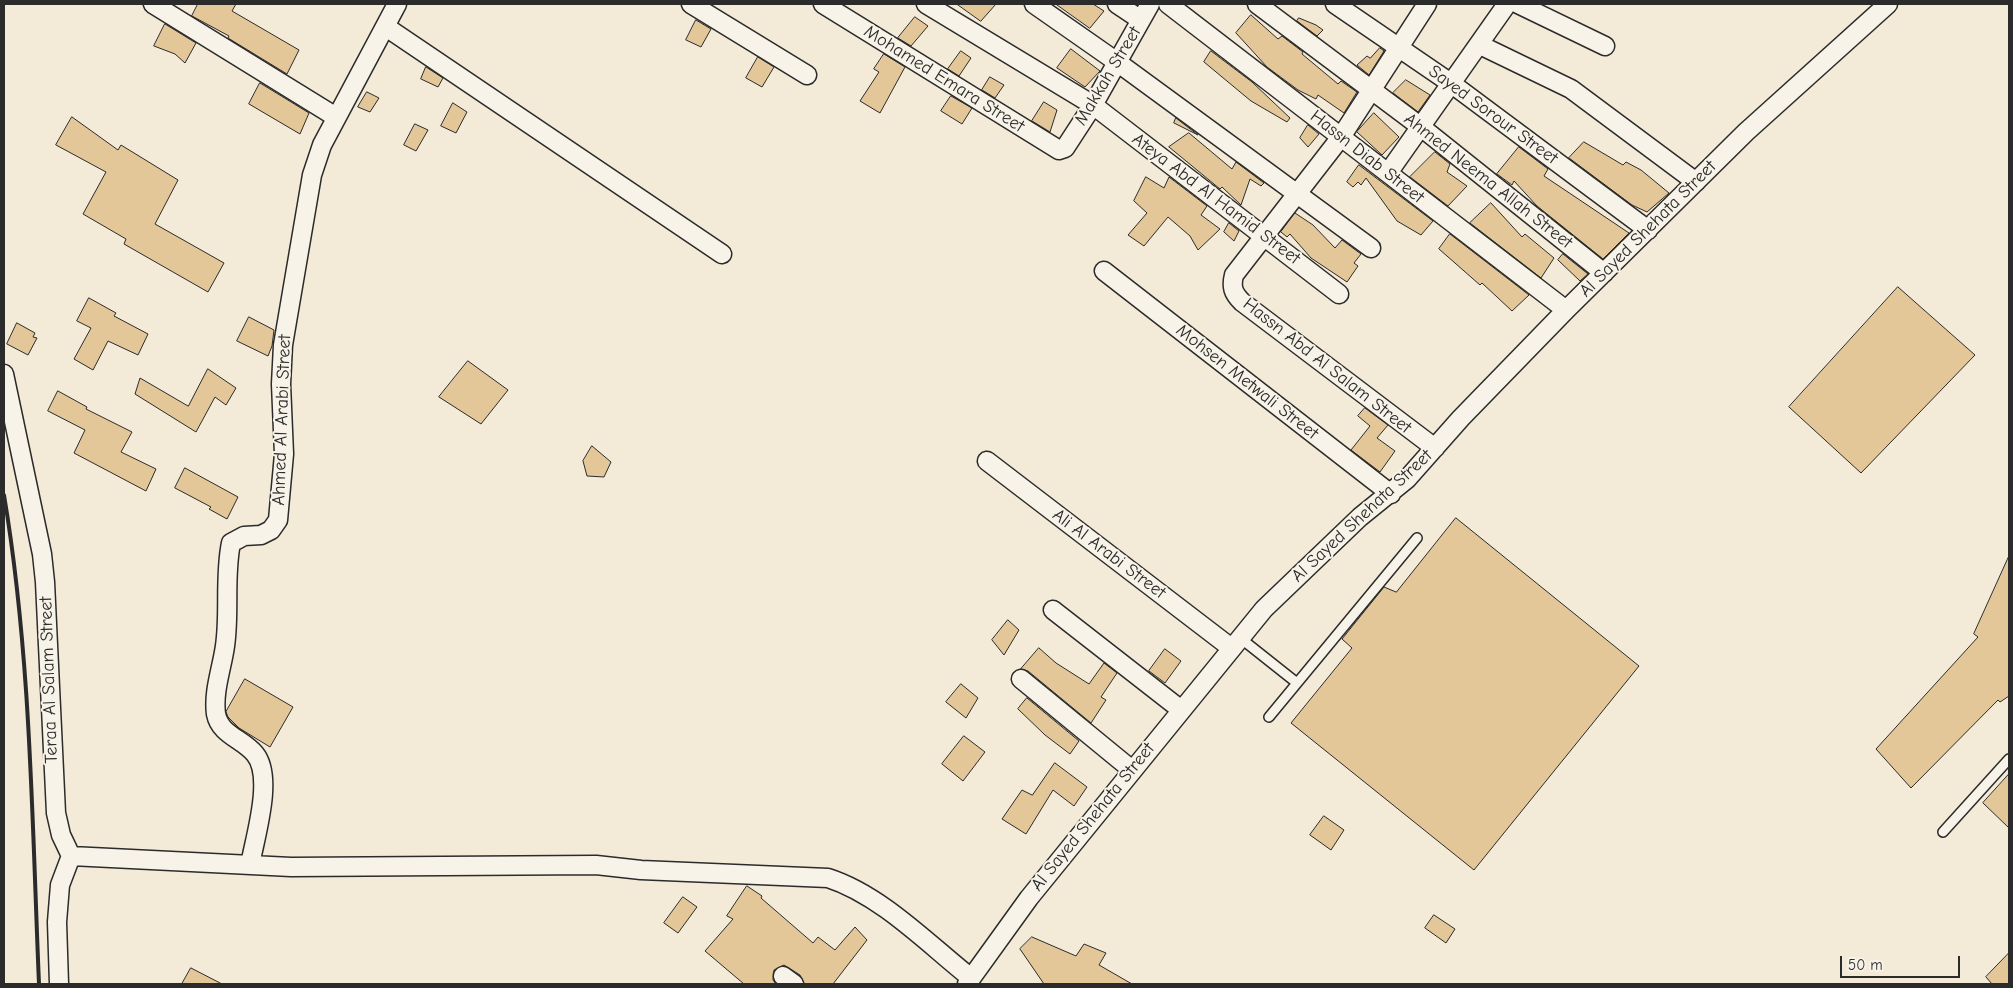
<!DOCTYPE html>
<html>
<head>
<meta charset="utf-8">
<style>
  body { margin:0 }
  #map { position:relative; width:2013px; height:988px; overflow:hidden; background:#f3ead8; font-family:"Comic Neue",sans-serif }
  canvas { display:block }
  .frame { position:absolute; inset:0; border:5px solid #2b2b2b; pointer-events:none }
  .scale { position:absolute; left:1840px; top:956px; width:120px; height:22px; box-sizing:border-box; border:2px solid #2b2b2b; border-top:0; padding-left:6px; font-size:15px; line-height:18px; white-space:nowrap; color:#2b2b2b; -webkit-text-stroke:4px #f7f3e8; paint-order:stroke }
</style>
</head>
<body>
<div id="map">
<canvas width="2013" height="988"></canvas>
<div class="frame"></div>
<div class="scale">50 m</div>
</div>
<script>
const ctx = document.querySelector('canvas').getContext('2d');
ctx.lineJoin = 'round';
function fill(path, color) { ctx.fillStyle = color; ctx.fill(path, 'evenodd'); }
function trace(path, color, width, dash) { ctx.strokeStyle = color; ctx.lineWidth = width; ctx.lineCap = dash ? 'butt' : 'round'; ctx.setLineDash(dash || []); ctx.stroke(path); }
function label(font, color, halo, rows, align = 'center') {
  ctx.font = font + ' "Comic Neue",sans-serif'; ctx.lineWidth = 4; ctx.setLineDash([]); ctx.textBaseline = 'middle'; ctx.strokeStyle = halo; ctx.fillStyle = color; for (const [text, x, y, turn = 0] of rows) {
    ctx.save(); ctx.translate(x, y); ctx.rotate((+turn || 0) * Math.PI / 180); ctx.textAlign = isNaN(turn) ? turn : align; if (halo) ctx.strokeText(text, 0, 0); ctx.fillText(text, 0, 0); ctx.restore();
  }
}
const building = new Path2D(`
  M198,4H236L232,11L299,50L287,74L228,38L229,36L192,16Z
  M957,4H996L981,21Z
  M1056,4H1093L1104,11L1090,28Z
  M1251,15L1278,39L1282,36L1303,52L1302,54L1338,84L1341,81L1357,92L1344,113L1318,95L1316,99L1298,90L1267,67L1236,33Z
  M915,17L928,26L911,46L898,38Z
  M1299,18L1316,25L1323,30L1317,36L1297,21Z
  M696,20L711,29L701,47L686,40Z
  M165,24L196,43L185,63L175,54L154,46Z
  M1380,48L1384,51L1369,75L1357,65L1367,56L1370,58Z
  M1071,49L1100,71L1085,87L1057,68Z
  M961,51L971,58L959,76L948,69Z
  M1211,51L1252,82L1290,118L1287,122L1251,101L1204,62Z
  M884,54L905,67L880,113L860,101L879,72L874,69Z
  M758,57L774,67L762,87L746,78Z
  M426,67L443,78L438,87L421,79Z
  M990,77L1004,85L995,98L982,90Z
  M1406,80L1430,95L1418,112L1393,93Z
  M260,83L309,113L300,134L249,104Z
  M367,92L379,98L370,112L358,107Z
  M951,96L972,108L962,124L941,111Z
  M1044,102L1057,110L1050,132L1032,121Z
  M453,103L467,112L456,133L441,126Z
  M1374,113L1399,137L1382,155L1357,132Z
  M72,117L118,150L121,145L178,180L155,224L224,263L208,292L124,244L126,239L83,214L106,172L56,145Z
  M1176,118L1198,135L1174,123Z
  M415,124L428,130L416,151L404,145Z
  M1308,125L1319,134L1308,147L1300,138Z
  M1189,133L1232,169L1236,162L1264,183L1261,186L1250,179L1241,205L1222,187L1220,189L1169,147Z
  M1584,142L1623,165L1626,162L1641,170L1669,193L1647,212L1632,205L1569,158Z
  M1519,147L1548,169L1544,176L1629,233L1603,259L1537,206L1514,181L1512,185L1497,174Z
  M1435,152L1450,164L1447,172L1467,186L1448,206L1410,177Z
  M1359,165L1433,221L1421,235L1397,221L1366,178L1361,185L1358,182L1353,187L1347,182Z
  M1146,177L1164,188L1169,177L1207,206L1201,215L1220,229L1198,250L1190,236L1168,217L1144,246L1128,235L1147,213L1134,201Z
  M1491,203L1522,237L1525,234L1554,258L1541,278L1470,223Z
  M1295,213L1313,225L1335,248L1342,240L1361,254L1354,263L1358,266L1347,282L1311,258L1290,234L1287,237L1281,232Z
  M1229,223L1239,231L1234,241L1224,232Z
  M1450,234L1529,295L1512,311L1482,283L1480,285L1439,249Z
  M1563,254L1588,274L1580,281L1558,260Z
  M1898,287L1975,355L1861,473L1789,407Z
  M89,298L116,313L114,316L148,334L138,355L108,341L93,370L74,359L91,328L77,321Z
  M249,317L274,330L272,346L268,356L237,341Z
  M17,323L35,333L33,337L37,338L28,355L7,344Z
  M468,361L508,390L481,424L439,397Z
  M208,369L236,388L226,405L215,397L196,432L135,394L140,378L188,406Z
  M58,391L87,407L86,409L132,432L121,452L156,469L146,491L74,453L85,430L48,411Z
  M1365,408L1388,425L1377,438L1395,451L1380,472L1351,450L1370,426L1358,416Z
  M592,446L611,462L604,477L587,476L583,461Z
  M185,468L238,497L227,519L209,509L211,507L175,488Z
  M1456,518L1639,666L1474,870L1291,723L1352,648L1342,639L1384,587L1396,592Z
  M2009,556V696L2000,702L1998,700L1911,788L1876,749L1978,637L1974,634Z
  M1008,620L1019,630L1004,655L992,640Z
  M1039,648L1056,663L1089,684L1104,663L1117,673L1101,697L1106,700L1091,723L1028,671L1021,669Z
  M1165,649L1181,661L1165,683L1149,671Z
  M245,679L293,707L270,747L239,728L228,717L226,712Z
  M961,684L978,698L966,718L946,702Z
  M1027,698L1079,741L1070,754L1045,735L1018,709Z
  M964,736L985,752L963,781L942,764Z
  M1055,763L1087,787L1074,806L1053,790L1026,834L1002,819L1022,790L1032,795Z
  M2009,774V828L1983,803Z
  M1324,816L1344,830L1331,850L1310,835Z
  M747,886L762,896L761,898L813,943L818,937L835,950L855,927L867,940L833,984H804L800,975L784,965L774,970L773,980L776,984H744L705,951L733,919L727,916Z
  M683,897L697,907L678,933L664,923Z
  M1434,915L1455,929L1446,943L1425,928Z
  M1032,937L1076,956L1084,944L1106,953L1099,965L1132,984H1044L1020,949Z
  M2009,953V984H1992L1986,977Z
  M191,968L222,984H182Z`);
fill(building, '#e3c798');
trace(building, '#2b2b2b', 1);
const lane = new Path2D(`
  M1239,637L1297,683
  M1269,717L1417,538
  M1943,832L2009,759`);
const street = new Path2D(`
  M153,4L336,117
  M691,4L807,75
  M823,4L1059,150L1065,148L1093,105L1150,4
  M926,4L1093,105L1339,294
  M1034,4L1117,62L1371,248
  M1117,4L1141,20
  M1168,4L1566,310
  M1257,4L1421,127L1604,273
  M1335,4L1452,84L1648,230
  M1427,4L1341,137L1234,275C1231,287 1233,293 1242,302L1435,448
  M1518,4L1605,46
  M386,27L722,254
  M1480,45L1571,89L1696,182
  M1388,173L1507,4
  M1104,271L1391,494
  M4,374L42,554L45,582L56,813L61,835L71,856L60,885L57,922L59,984
  M987,461L1230,647
  M1053,610L1180,709
  M1021,679L1132,770
  M71,856L291,867L596,865L641,870L828,878C881,895 928,944 971,978
  M250,865C255,837 274,777 255,754C243,739 220,735 216,714C213,691 222,668 225,646C230,612 224,577 231,543L244,536L261,535L271,530L278,520L284,454L281,384L283,345L312,175L322,145L397,4
  M783,976L794,984
  M967,984L1029,898L1264,609L1360,517L1407,479L1461,418L1566,310L1746,132L1888,4`);
trace(lane, '#2b2b2b', 12);
trace(street, '#2b2b2b', 21);
trace(lane, '#f7f3e8', 9);
trace(street, '#f7f3e8', 18);
trace(new Path2D(`
  M4,495C31,656 32,821 39,984`), '#2b2b2b', 4);
label('18px', '#2b2b2b', '#f7f3e8', [
  ["Makkah Street",1108,76,-59],
  ["Mohamed Emara Street",944,79,32],
  ["Sayed Sorour Street",1493,115,36],
  ["Hassn Diab Street",1367,157,38],
  ["Ahmed Neema Allah Street",1488,181,38],
  ["Ateya Abd Al Hamid Street",1216,199,37],
  ["Al Sayed Shehata Street",1648,229,-45],
  ["Hassn Abd Al Salam Street",1327,366,38],
  ["Mohsen Metwali Street",1247,382,38],
  ["Ahmed Al Arabi Street",282,420,-88],
  ["Al Sayed Shehata Street",1362,516,-43],
  ["Ali Al Arabi Street",1109,554,37],
  ["Teraa Al Salam Street",49,680,-92],
  ["Al Sayed Shehata Street",1093,817,-51]
]);
</script>
</body>
</html>
